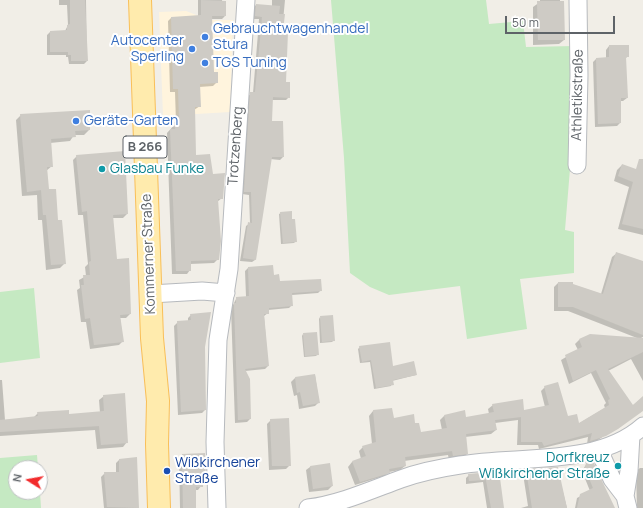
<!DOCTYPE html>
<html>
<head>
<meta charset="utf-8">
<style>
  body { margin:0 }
  #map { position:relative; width:643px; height:508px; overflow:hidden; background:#f1eee7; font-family:Manrope,sans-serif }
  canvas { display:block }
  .north { position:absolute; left:8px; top:460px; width:40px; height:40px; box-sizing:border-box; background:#fff; border:1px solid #bfc1c3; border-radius:50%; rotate:281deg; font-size:11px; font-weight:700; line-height:16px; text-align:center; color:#5e6368 }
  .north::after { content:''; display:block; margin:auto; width:14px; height:18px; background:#f22b2c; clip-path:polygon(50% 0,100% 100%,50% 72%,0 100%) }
  .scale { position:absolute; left:505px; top:16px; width:110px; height:18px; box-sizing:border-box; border:2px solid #5e6368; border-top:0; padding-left:5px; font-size:12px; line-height:14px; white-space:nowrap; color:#5e6368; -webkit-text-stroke:3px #fff; paint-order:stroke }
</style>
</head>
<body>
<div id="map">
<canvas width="643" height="508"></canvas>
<div class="north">N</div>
<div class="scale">50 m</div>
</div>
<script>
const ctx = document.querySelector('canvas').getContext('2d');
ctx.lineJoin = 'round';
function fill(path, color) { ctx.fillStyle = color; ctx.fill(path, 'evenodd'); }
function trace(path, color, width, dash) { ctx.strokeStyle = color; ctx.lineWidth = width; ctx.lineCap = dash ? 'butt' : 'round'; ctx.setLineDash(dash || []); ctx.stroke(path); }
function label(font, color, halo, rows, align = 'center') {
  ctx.font = font + ' Manrope,sans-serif'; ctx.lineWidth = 4; ctx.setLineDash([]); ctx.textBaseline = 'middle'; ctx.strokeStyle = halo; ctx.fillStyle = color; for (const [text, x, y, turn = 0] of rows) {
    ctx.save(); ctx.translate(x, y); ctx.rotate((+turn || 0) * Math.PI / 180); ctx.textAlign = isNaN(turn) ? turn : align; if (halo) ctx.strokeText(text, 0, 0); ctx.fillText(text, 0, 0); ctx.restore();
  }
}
fill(new Path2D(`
  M186,11L209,20H233L230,112L163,116L159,12Z`), '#fff4dd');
fill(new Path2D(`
  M331,0H486L489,24L523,21L526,47L574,46V120L565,230L574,232V273L520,279L527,329L467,339L460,286L389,295L370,287L350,273L344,158Z
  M34,288L40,358L0,363V292Z
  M37,455L38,468H16V492H40L41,508H0V458Z`), '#c5e9c2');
fill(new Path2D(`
  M59,0H86L87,61L84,64H69L68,57H66V55H47V35L50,32L65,31L68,25L67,5H59Z
  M198,0H222L225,16L222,19H211L213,73L217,82L213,86L199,87L200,106L194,110L195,156L212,175L222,198L217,202L218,259L214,263L190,264V270L187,274H172L167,133L176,123L175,92H170L168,21L171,18L198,17Z
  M272,0H285L282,32L285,83L289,97L286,100H272L271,122L283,157L280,160L270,159L255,260L252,262L240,261L246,226L250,223L249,195L242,194L248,96L253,93L258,33L259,19H253V8L256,5L272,6Z
  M540,0H560V2H563L564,40L559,44L533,45V7L540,2Z
  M609,46L628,56L625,59L627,98L623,101H620V123L617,126L595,127L593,62L596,59H606V50Z
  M21,115L89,130L84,135H74L70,141L50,143L52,166L46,171L48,191L57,221L65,263L60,268L46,270L42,220H38L37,195L22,196L16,120Z
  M77,156L127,214L123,218H112L116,260L130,314L126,318H120L123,341L119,345L90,349L86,322H81L77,290L80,288L79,280L86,276L85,267L88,264L83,215H78L73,160Z
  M622,165L643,173V235L618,229L629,187L614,181L617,170Z
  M281,213L296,241L294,243L281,244L279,214Z
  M617,253L643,262V337L639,339L643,346V381L631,359L608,371L632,406L643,397V410L595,442L587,444L588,437L539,449L538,445H517L518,420L495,423L496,430L491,434L465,437L467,454L463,458L449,460L448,455L404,461L405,466L400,470L389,472L384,476L355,485L348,467L352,462L361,459L359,451L363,447L372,444L369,416L373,411L391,409L393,419L414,424L420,433L442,430L440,420L444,416L464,412L465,418L489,414L488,409L493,405L523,411L545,407L541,391L545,387L567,418L578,424L605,408L604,405L606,403L591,373L569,384L561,360L578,350L575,344L579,340L590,335L637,338L568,311H554V287L558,283L601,294L612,257Z
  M248,268L273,276L279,282L321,290L318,293L292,295V305L289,308L268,310V313L264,316L268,366L265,369L245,371L250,419L247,422L235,423L231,309L237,297H246L245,271Z
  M191,315L204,347L205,410L202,413L178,415L174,326L178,322L188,321V318Z
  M320,317L334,340L332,342L320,343L319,319Z
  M303,334L318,354L316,356L304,357L302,336Z
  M360,347L392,367L416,375L392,381L391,386L374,389L370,362L360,363L358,349Z
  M315,375L319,402L315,406L299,409L297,395L294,396L291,382L295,378Z
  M0,380H2L5,420L33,418L38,413L68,415L100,413L99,400L104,396L127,442L123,447L97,449L95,430L0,436Z
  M271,420L290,465L286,469L269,470L267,424Z
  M182,455L205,481L198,490H195V508H180L179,458Z
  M136,458L138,508H104L101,477L105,473H116V463L119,460Z
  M587,463L614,508H575L577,498L590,491L582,471Z
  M329,464L332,486L328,490L309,492L306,470L310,467Z
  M557,468L567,508H521L528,506L523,474L526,470Z
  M640,468H643V508H637L636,471Z
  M469,475L502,478L499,481L503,508H487L483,482L466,484V478Z`), '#0003');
fill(new Path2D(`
  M70,0H85L88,61H71V55H68V52H50V31L67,30V25L70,24Z
  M201,0L226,1V16H212L214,72H218V83L200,84L201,107H195L196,155L210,154L213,174L225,173L223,199H218L221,241L219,260L191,261V271H176L170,129H175L174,122H179L178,89H173L171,17L201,15Z
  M537,1H564L565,40H538Z
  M256,4L280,6L279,14H285L283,31L288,32L286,82H290V98L273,97L272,121H283L284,157H272L256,260L243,258L248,222L252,223L251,192H244L250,92H255L261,29L262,17L255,16Z
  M609,45H629V57H626L628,98H621V123L598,124L596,58L609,57Z
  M90,110V130L75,131L76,137L51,139L53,167H47L49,189H56L58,220H62L66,264L51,265L46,215H43L41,190L27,192L20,114Z
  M125,151L128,214L113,215L117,259L129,258L131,314L120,315L124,342L94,345L90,318L85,319L81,285H84L83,275H90L89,262L91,261L87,211L82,212L76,155Z
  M639,159H643V229L622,224L633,182L618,176L622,164L636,169Z
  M292,211V219H295L297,242L283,243L280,212Z
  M616,252L643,261V335L573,307H558V282H573V284L603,294Z
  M273,265L274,275L279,274L280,281L321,279L322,291L292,293L293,306L269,308V314H264L269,366L245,369L250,379L251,419L238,420L234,303H236V297L249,296L248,267Z
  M211,312L205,347L206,410L181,412L177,321L191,320L190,314Z
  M333,315L335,341L322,342L320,316Z
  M317,332L319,355L305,356L303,333Z
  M590,334L643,338V352L608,369L633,405L643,396V411L618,429L606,436L590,441L592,433L544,446L542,442H521V417L495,420L497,430L466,434L468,454L453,456L452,451L405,457L406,466L389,469L390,473L360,482L352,461L366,456L362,446L376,442L373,410L392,408L394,418L414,414L415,423H419L421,432L447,428L444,415L465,410L466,417L494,412L492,404L523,399L524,410L549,405L544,386L558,382L568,416L577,414L579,423L609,405L608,400L610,399L596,370L573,381L565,355L582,347L579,339Z
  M390,342L393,366L414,361L417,375L393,380L394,385L376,388L371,360L362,362L359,346Z
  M315,374L320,403L303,406L300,392L297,393L295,377Z
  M125,393L128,443L101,445L99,426L0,432V420L38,416L37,412L69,410V414L104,411L103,395Z
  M289,418L291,466H272L270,419Z
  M205,453L206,481H203V487H196V508H183L182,454Z
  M137,457L139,508L107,507L104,472H119V459Z
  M593,461L603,483L615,508H577L580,494L593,488L585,468L586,463Z
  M330,463L333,486L313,489L310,466Z
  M558,467L567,508H532L526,469Z
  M502,471L503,478H500L504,508H491L486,480L469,481L468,474Z`), '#cecbc5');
const minor = new Path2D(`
  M577,165L579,75L578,0
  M151,294L202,291L226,293
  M599,450L612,479L625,496L628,508
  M625,496L629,471L631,435
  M217,508L215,442L218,340L229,269L246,0
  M308,508C340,504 371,490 401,479C420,472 440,468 460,465C518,455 597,467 643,426`);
const primary = new Path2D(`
  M140,0L152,338L158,401L157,444L159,508`);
trace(minor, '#b7babe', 19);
trace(primary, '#f9bf58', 24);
trace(minor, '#fff', 17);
trace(primary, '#ffebad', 22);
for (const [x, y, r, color] of [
  [205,37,4,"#3f7fe0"],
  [192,49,4,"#3f7fe0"],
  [205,63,4,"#3f7fe0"],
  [76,121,4,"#3f7fe0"],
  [102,169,4,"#0f9aa8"],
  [618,466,4,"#0f9aa8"],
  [167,471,4,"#1a4fb4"]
]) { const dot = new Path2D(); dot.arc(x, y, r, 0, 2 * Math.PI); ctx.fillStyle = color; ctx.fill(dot); trace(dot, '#fff', 1.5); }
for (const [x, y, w] of [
  [145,147,44]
]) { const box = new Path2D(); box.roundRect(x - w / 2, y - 11, w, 22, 3); ctx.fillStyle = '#fff'; ctx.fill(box); trace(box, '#5e6368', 1); }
label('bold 13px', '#5e6368', null, [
  ["B 266",145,147]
]);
label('14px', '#366cbe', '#fff', [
  ["Gebrauchtwagenhandel",213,29],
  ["Stura",213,45],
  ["Autocenter",184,41,"right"],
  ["Sperling",184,57,"right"],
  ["TGS Tuning",213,63],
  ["Geräte-Garten",84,121]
], 'left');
label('14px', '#5e6368', '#fff', [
  ["Athletikstraße",578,95,-89],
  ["Trotzenberg",236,146,-86],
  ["Kommerner Straße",149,254,-92]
]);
label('14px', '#0d838f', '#fff', [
  ["Glasbau Funke",110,169],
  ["Dorfkreuz",610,458,"right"],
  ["Wißkirchener Straße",610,474,"right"]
], 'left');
label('14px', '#164399', '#fff', [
  ["Wißkirchener",175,463],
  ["Straße",175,479]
], 'left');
</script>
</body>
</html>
